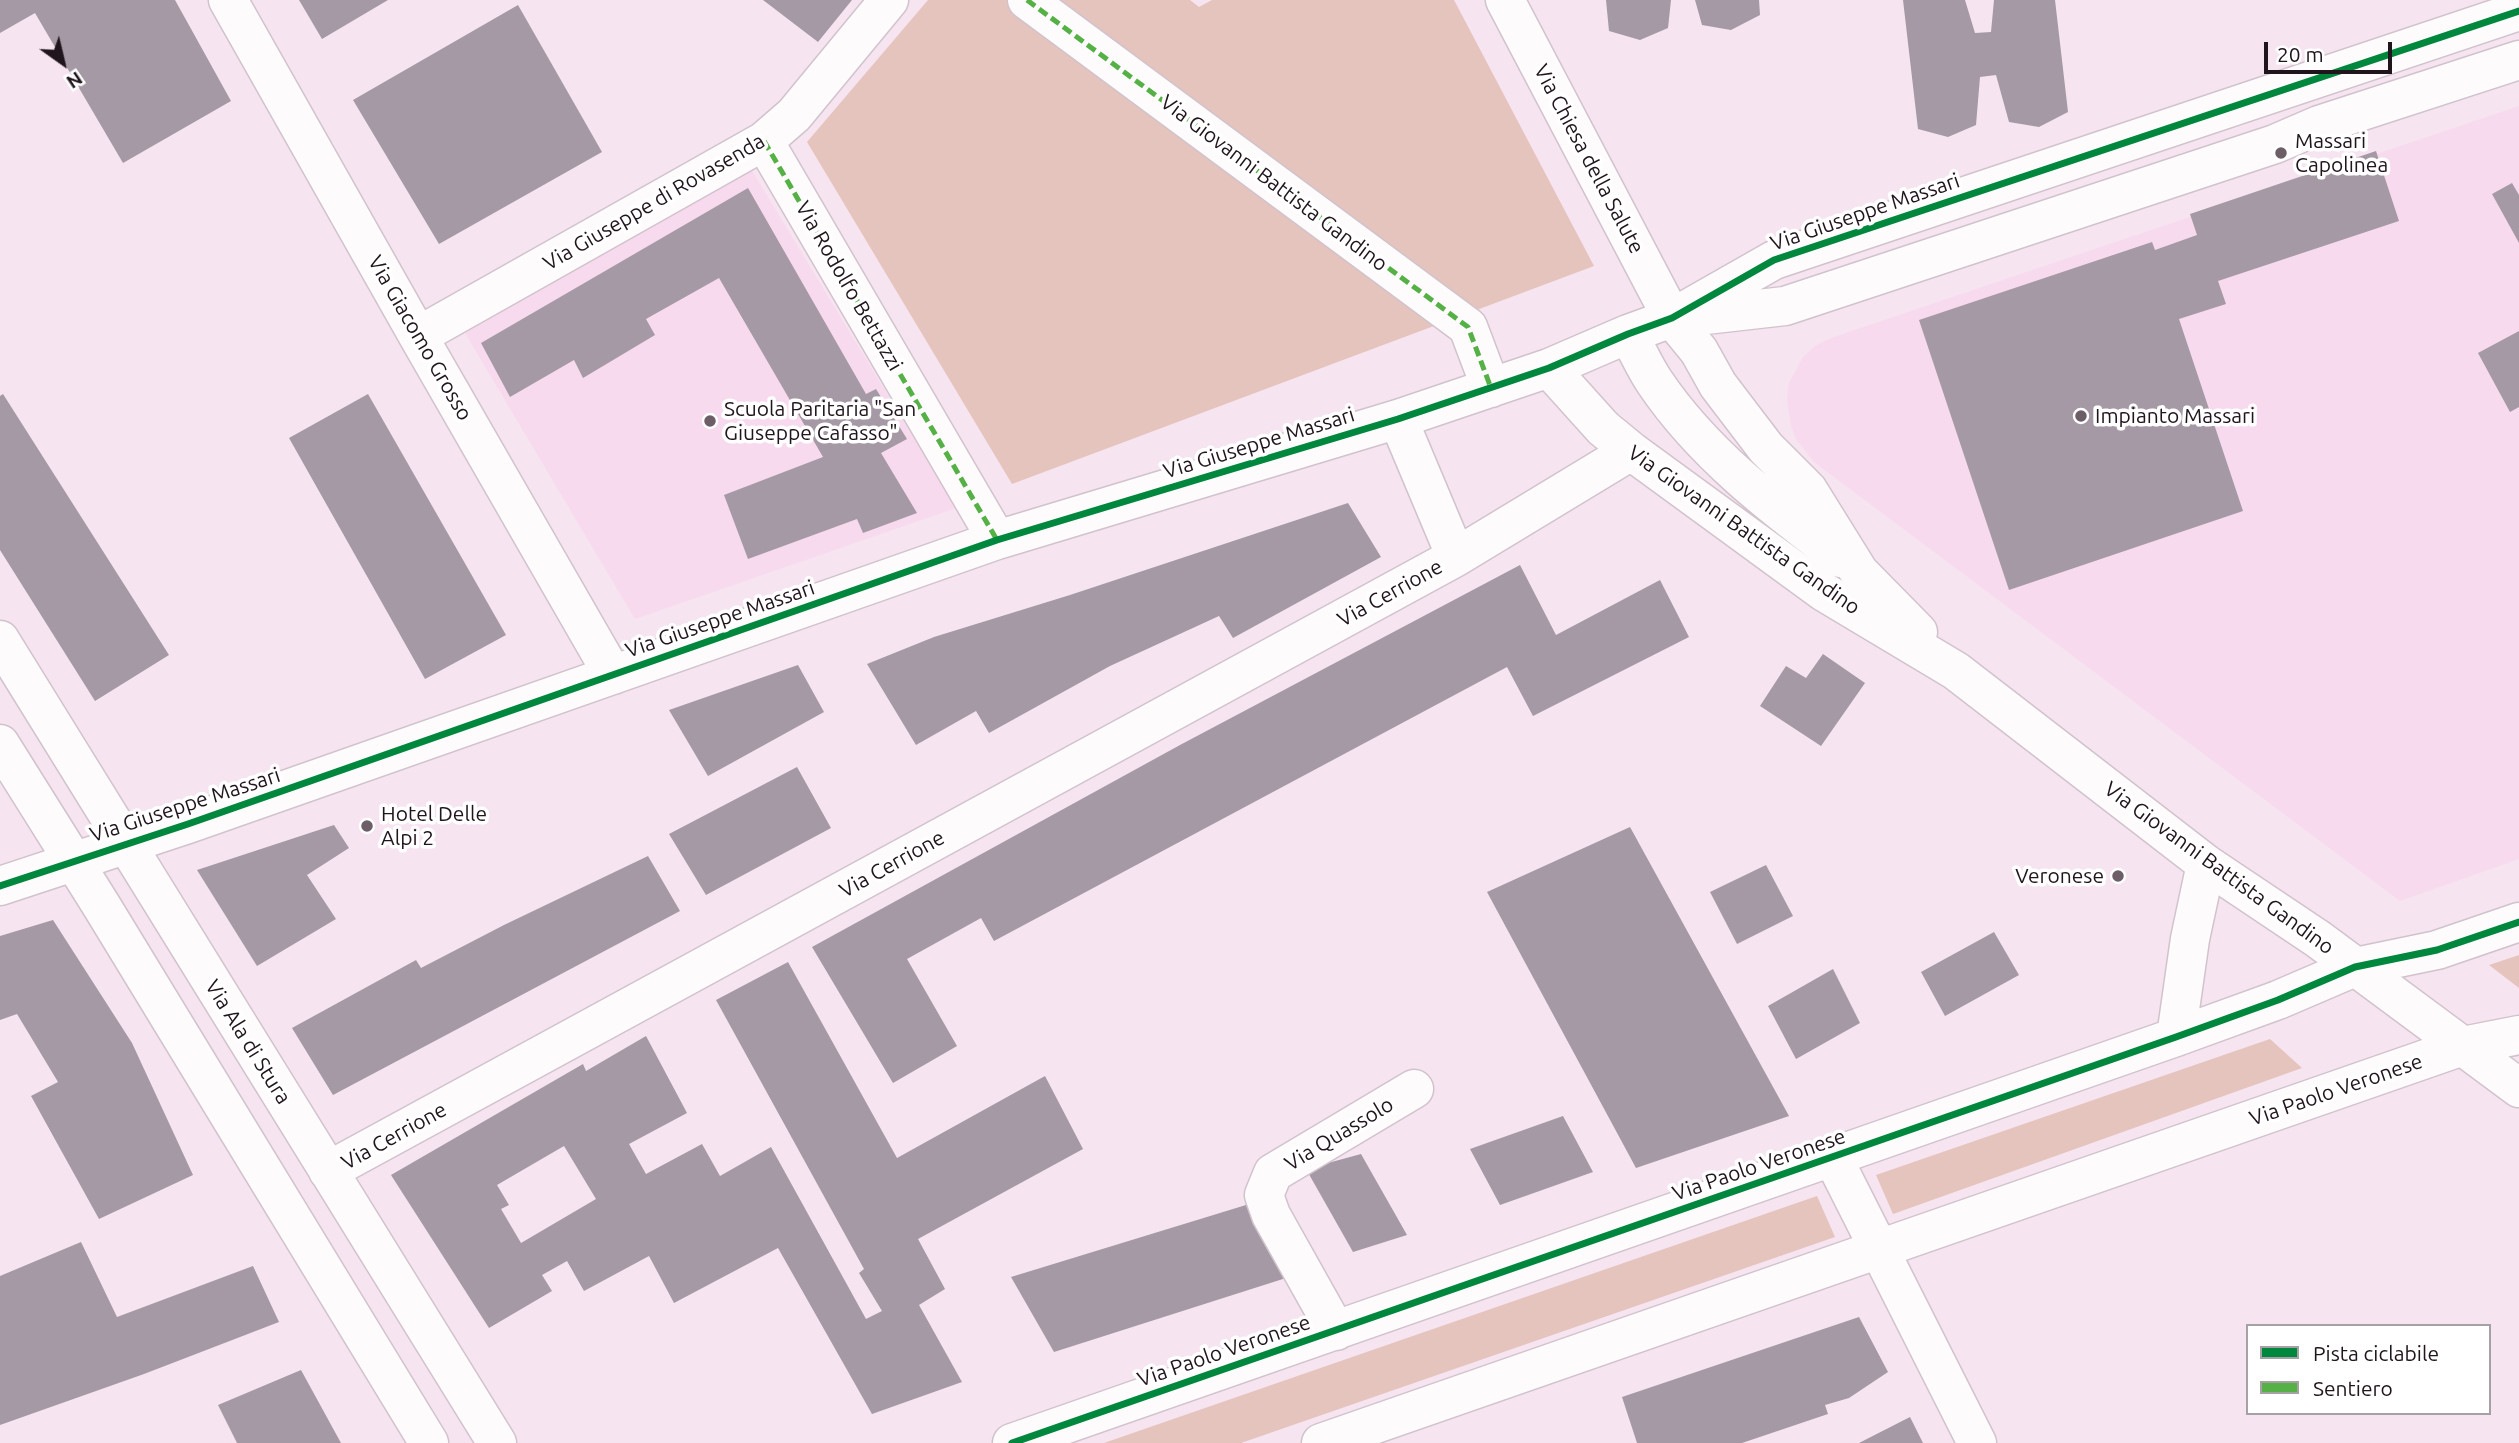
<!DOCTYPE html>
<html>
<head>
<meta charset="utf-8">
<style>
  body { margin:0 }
  #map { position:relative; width:2519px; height:1443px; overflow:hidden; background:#f6e4f0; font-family:Ubuntu,sans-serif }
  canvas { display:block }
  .legend { position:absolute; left:2246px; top:1324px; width:245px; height:91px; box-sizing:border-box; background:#fff; border:2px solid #a6a1a5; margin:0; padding:9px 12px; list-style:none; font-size:21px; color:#21151d }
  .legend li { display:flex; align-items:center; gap:14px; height:35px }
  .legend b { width:35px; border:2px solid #a6a1a5 }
  .north { position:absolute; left:28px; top:28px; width:70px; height:70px; -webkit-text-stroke:5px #fff; paint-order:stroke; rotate:146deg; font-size:19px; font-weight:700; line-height:28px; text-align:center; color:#21151d }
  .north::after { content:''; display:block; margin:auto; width:24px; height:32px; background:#21151d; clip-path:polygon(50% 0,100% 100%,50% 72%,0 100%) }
  .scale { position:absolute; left:2264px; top:42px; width:128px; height:32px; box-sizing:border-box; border:4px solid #21151d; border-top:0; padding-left:9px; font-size:21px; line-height:24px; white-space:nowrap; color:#21151d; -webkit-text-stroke:5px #fff; paint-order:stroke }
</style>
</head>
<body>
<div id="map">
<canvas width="2519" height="1443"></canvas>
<ul class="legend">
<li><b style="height:9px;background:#00873e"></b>Pista ciclabile</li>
<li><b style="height:9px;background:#55b145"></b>Sentiero</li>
</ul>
<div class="north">N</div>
<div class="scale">20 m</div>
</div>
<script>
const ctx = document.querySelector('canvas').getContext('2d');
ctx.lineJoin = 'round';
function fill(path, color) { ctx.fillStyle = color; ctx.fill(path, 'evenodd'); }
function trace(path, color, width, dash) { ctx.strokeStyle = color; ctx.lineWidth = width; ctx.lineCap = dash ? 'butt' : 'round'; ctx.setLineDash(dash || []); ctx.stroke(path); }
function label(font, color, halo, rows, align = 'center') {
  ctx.font = font + ' Ubuntu,sans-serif'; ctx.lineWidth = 7; ctx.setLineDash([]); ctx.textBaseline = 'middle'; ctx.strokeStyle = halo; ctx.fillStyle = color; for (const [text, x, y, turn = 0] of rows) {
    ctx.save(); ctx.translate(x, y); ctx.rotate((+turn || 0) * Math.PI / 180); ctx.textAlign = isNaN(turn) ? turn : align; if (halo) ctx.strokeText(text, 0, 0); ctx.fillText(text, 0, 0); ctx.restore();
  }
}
fill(new Path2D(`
  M2519,106V859L2400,901L1814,462L1796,439L1791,426L1787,399L1789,383L1803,357L1815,346L1831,338Z
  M751,169L956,508L635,619L465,333Z`), '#f8daee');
fill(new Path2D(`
  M928,0H1190L1199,7L1212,0H1454L1594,266L1012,484L807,142Z
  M2519,955V988L2489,965Z
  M2270,1039L2302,1068L1893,1214L1876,1175Z
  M1817,1196L1835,1237L1241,1443H1104Z`), '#e5c4bd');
fill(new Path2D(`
  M0,0H175L231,101L123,163L35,13L0,33Z
  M299,0H388L322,39Z
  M763,0H852L818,42Z
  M1606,0H1671L1668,28L1640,40L1609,31Z
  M1695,0H1759L1760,15L1731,30L1702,25Z
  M1903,0H1965L1975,33L1991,32L1994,0H2055L2068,112L2039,127L2009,122L1996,75L1980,77L1976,125L1948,137L1918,129Z
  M518,5L602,152L439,244L353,100Z
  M2376,151L2399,221L2218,281L2226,304L2179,319L2243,511L2009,590L1919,320L2152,242L2155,250L2197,235L2190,214Z
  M2512,183L2519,195V243L2492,194Z
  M748,188L866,394L876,389L907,439L881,453L917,513L863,533L857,519L748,559L724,495L823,457L719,278L646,319L655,335L583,378L574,360L510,397L481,343Z
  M2519,331V407L2510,412L2478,353Z
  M3,394L169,655L95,701L0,550V396Z
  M368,394L506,635L425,679L289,438Z
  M1348,503L1381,557L1233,638L1219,616L1110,666L989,733L976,711L916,745L867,664L934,637L1070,595Z
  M1520,565L1556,635L1660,580L1689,637L1533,716L1507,667L994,941L981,918L907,959L957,1046L893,1083L812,947L1180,745Z
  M1823,654L1865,683L1821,746L1760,706L1786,666L1806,678Z
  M798,665L824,712L708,776L669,710Z
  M797,767L831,828L706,895L669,834Z
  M334,825L349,848L307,875L336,919L257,966L197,870Z
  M1630,827L1789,1116L1636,1168L1487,892Z
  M648,856L680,911L333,1095L292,1028L416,960L421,968L504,925Z
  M1766,865L1793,916L1737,944L1710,892Z
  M53,920L132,1043L193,1175L99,1219L31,1096L58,1082L17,1014L0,1020V936Z
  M1994,932L2019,975L1945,1016L1921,972Z
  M788,962L897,1158L1045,1076L1083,1149L918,1239L945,1289L919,1305L962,1382L872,1414L778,1248L674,1303L649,1256L584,1291L567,1261L542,1275L552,1291L489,1328L391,1175L583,1064L586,1071L646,1036L687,1113L629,1144L646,1174L702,1144L720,1176L771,1147L866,1319L882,1311L859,1273L864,1269L716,1000ZM564,1146L596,1199L521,1243L501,1209L509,1205L497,1185Z
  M1833,969L1860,1023L1796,1059L1768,1006Z
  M1563,1116L1593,1172L1500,1205L1470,1149Z
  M1361,1154L1407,1235L1353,1252L1306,1169Z
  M1246,1205L1286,1278L1054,1352L1011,1277Z
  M81,1242L117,1317L253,1266L279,1322L144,1374L0,1425V1276Z
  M1859,1317L1888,1372L1849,1398L1825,1405L1828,1414L1742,1443H1637L1622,1397Z
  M301,1370L341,1443H237L218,1405Z
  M1910,1417L1923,1443H1859Z`), '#a499a4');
const minor = new Path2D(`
  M228,0L418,336L613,675
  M1027,0L1468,327L1491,388
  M1505,0L1672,318L1699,351L1718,385L1766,448L1808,490L1859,572L1918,632
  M764,141L997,540
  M1688,317L1785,306L2275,144L2319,125L2519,60
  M1628,334C1637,349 1644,366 1654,381C1702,453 1773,507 1841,558
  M418,336L764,141L794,115L889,0
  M1549,368L1603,428L1631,451L1824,592L1956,671L2206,864L2318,939L2519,1088
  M1398,419L1456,557
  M0,640L497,1443
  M0,744L101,905L429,1443
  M0,886L188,824L997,540L1398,419L1549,368L1628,334L1672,318L1774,260L2519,11
  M2176,1037L2190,939L2206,864
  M1833,1158L1977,1443
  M328,1171L1456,557L1631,451
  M1336,1331L1271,1215L1264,1195L1273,1173L1414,1089
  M1012,1443L2176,1037L2278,1000L2355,967L2437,950L2519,922
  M1321,1443L2463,1046L2519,1035`);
trace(minor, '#d1c3cc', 41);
trace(minor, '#fefbfd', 38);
trace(new Path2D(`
  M1027,0L1468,327L1491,388
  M764,141L997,540`), '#55b145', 5, [10, 5]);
trace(new Path2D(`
  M0,886L188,824L997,540L1398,419L1549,368L1628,334L1672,318L1774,260L2519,11
  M1012,1443L2176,1037L2278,1000L2355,967L2437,950L2519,922`), '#00873e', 7);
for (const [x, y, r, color] of [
  [2281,153,7,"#6c5d67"],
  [2081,416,7,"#6c5d67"],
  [710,421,7,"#6c5d67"],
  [367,826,7,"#6c5d67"],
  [2118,876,7,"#6c5d67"]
]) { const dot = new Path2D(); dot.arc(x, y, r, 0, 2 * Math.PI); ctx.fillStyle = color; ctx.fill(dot); trace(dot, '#fff', 2.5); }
label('21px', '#21151d', '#fff', [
  ["Massari",2295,141],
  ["Capolinea",2295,165],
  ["Scuola Paritaria \"San",724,409],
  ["Giuseppe Cafasso\"",724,433],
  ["Impianto Massari",2095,416],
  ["Hotel Delle",381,814],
  ["Alpi 2",381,838],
  ["Veronese",2104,876,"right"]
], 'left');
label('21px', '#21151d', '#fff', [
  ["Via Chiesa della Salute",1589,159,62],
  ["Via Giovanni Battista Gandino",1274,183,37],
  ["Via Giuseppe di Rovasenda",654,202,-30],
  ["Via Giuseppe Massari",1865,212,-19],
  ["Via Rodolfo Bettazzi",849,286,60],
  ["Via Giacomo Grosso",420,338,60],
  ["Via Giuseppe Massari",1259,443,-17],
  ["Via Giovanni Battista Gandino",1744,530,35],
  ["Via Cerrione",1390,593,-29],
  ["Via Giuseppe Massari",720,619,-19],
  ["Via Giuseppe Massari",185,805,-18],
  ["Via Cerrione",892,864,-29],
  ["Via Giovanni Battista Gandino",2219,868,36],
  ["Via Ala di Stura",248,1042,58],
  ["Via Paolo Veronese",2336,1090,-19],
  ["Via Quassolo",1339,1134,-31],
  ["Via Cerrione",394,1136,-29],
  ["Via Paolo Veronese",1759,1165,-19],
  ["Via Paolo Veronese",1224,1351,-19]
]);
</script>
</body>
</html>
